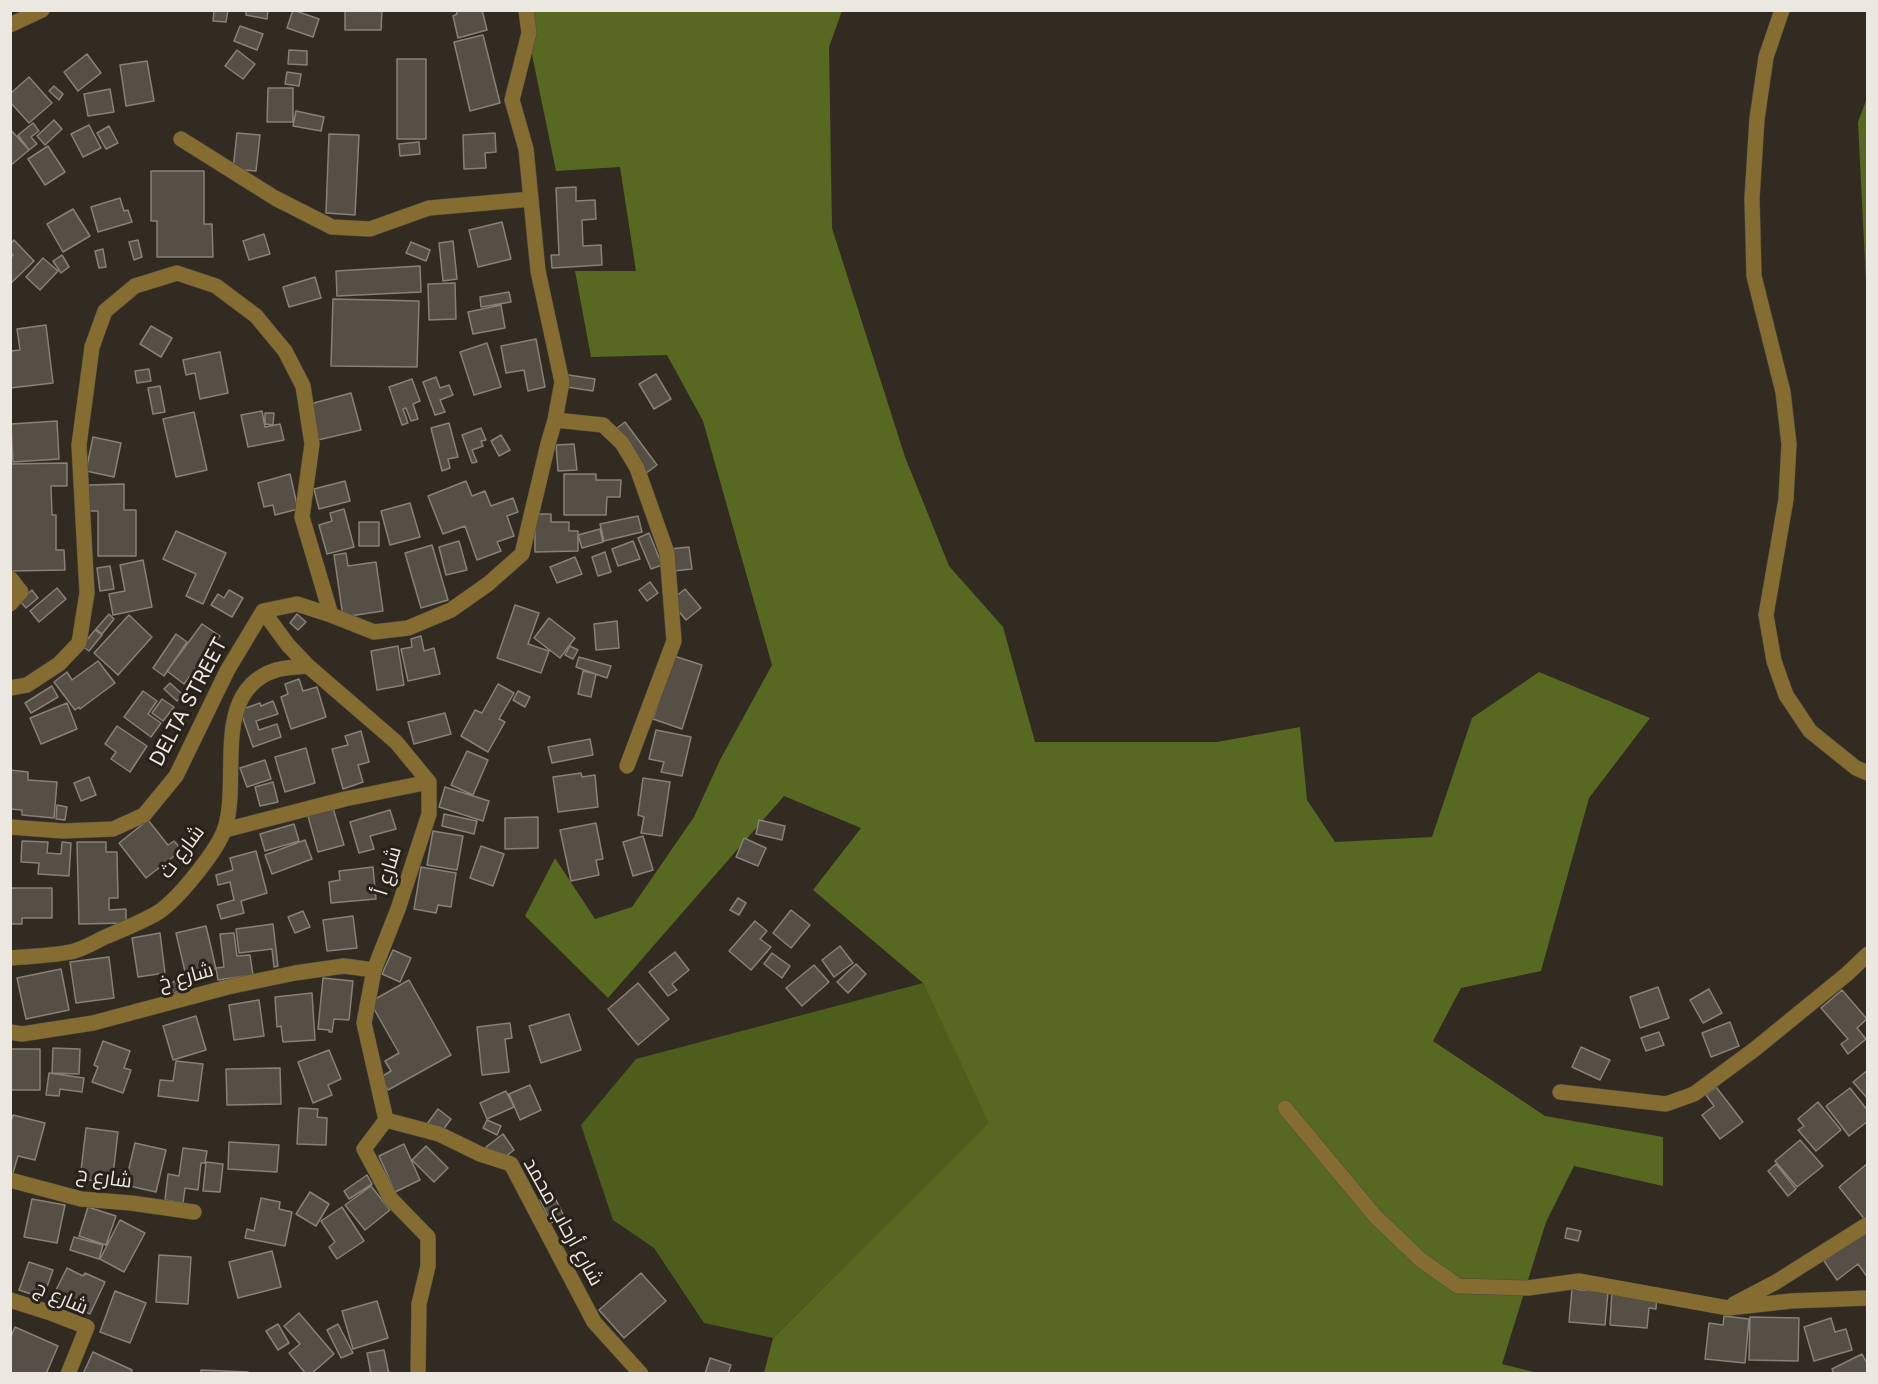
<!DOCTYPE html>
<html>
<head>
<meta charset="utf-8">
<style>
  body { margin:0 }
  #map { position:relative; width:1878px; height:1384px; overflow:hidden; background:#312b22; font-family:Inter,sans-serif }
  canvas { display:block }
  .frame { position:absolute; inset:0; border:12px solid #ebe8e2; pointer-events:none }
</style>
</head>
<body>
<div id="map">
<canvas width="1878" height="1384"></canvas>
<div class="frame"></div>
</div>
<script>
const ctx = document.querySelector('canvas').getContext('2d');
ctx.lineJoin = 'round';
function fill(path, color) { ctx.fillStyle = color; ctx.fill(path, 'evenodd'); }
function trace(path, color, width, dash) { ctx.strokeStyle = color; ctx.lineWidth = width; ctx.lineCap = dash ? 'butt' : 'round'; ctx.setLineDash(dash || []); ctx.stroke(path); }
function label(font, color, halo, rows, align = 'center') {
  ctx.font = font + ' Inter,Cairo,sans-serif'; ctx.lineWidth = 6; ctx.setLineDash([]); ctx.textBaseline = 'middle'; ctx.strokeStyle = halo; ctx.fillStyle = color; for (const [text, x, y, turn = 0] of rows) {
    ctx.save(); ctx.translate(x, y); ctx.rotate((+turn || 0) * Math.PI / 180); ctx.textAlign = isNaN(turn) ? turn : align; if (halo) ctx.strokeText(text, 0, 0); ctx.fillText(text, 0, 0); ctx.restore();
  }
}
fill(new Path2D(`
  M923,983L990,1123L773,1338L704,1323L654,1248L613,1220L581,1125L636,1059Z`), '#4d5d1c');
fill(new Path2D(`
  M523,11H842L829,47L832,228L905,457L949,566L1003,627L1035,742H1217L1300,727L1307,800L1335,842L1432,837L1472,718L1539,672L1650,718L1589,798L1541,971L1461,988L1433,1041L1545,1116L1663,1137V1186L1574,1166L1546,1222L1502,1364L1538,1373H764L773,1338L989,1123L923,983L813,890L861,828L784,796L608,998L525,916L555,858L595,919L632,907L694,817L720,760L772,665L703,421L667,355L591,357L575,271H636L620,167L556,171Z
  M1867,98V302L1858,122Z`), '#576920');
const building = new Path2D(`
  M214,10H228L226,22L213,21Z
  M246,10H268L267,19L246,15Z
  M293,10L319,19L313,37L287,28Z
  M345,10H382L381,30H345Z
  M456,10H482L487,30L458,38L453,16L457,14Z
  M240,26L263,34L257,50L234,41Z
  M483,35L500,103L470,111L454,42Z
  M237,50L255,64L243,79L225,66Z
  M289,50L307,51V65L288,64Z
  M87,54L101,73L78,91L64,72Z
  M397,59H426V139H397Z
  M147,61L154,101L126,106L120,65Z
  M287,72L301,74L299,86L285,84Z
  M29,77L52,103L29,123L10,102V94Z
  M54,86L63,94L59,100L49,91Z
  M268,88H293V122H267Z
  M110,89L114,112L88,116L84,94Z
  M296,111L324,117L321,131L293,126Z
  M54,120L62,129L45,145L37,136Z
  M33,123L39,131L31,137L37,144L29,150L18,135Z
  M89,125L101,148L83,157L71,134Z
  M109,126L118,143L106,149L97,133Z
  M10,129L29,150L10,166Z
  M237,133L260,135L256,171L233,169Z
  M495,133L496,152L485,153L486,168L464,169L463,135Z
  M329,134L359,135L355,215L326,213Z
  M419,142L420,154L400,156L399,144Z
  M48,146L65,172L45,185L28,159Z
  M151,171H204V224H212L213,257H157V221H151Z
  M576,187V201L595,200L596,219L582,220L583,246L601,245L602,265L552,268L551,255H559L556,188Z
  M120,198L124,211L128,210L132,222L98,232L91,207Z
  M73,209L90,236L63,252L47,224Z
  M502,222L511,259L478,267L469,230Z
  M264,234L270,254L249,260L243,241Z
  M14,240L34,261L10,284V258L13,255L10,252V244Z
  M138,240L142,257L134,260L129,242Z
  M453,241L457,279L443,281L439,243Z
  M411,242L430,250L426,261L406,253Z
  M103,249L106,267L99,268L95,251Z
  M62,255L69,267L61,273L53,261Z
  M43,258L58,271L40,290L26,277Z
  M420,266L421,292L337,296L336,271Z
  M315,277L321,298L289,307L283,287Z
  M455,283L456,319L429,320L428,284Z
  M509,292L511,302L481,307L480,297Z
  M333,299L419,301L417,367L331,366Z
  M501,305L505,328L473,334L468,312Z
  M46,325L53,383L10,388V351L20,350L17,329Z
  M151,326L172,338L161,357L140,344Z
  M536,339L545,387L528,391L524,370L506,373L501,346Z
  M487,343L501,387L474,395L460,352Z
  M220,352L228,393L200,399L195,373L186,375L183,360Z
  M149,369L151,381L137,383L135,371Z
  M562,374L595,379L593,391L560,386Z
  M656,374L671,399L654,409L639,384Z
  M436,377L440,388L449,385L453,395L440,400L445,412L435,415L423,382Z
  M412,379L420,401L413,404L418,419L411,421L406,408L403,409L408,423L402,425L389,387Z
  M160,386L165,412L153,414L148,388Z
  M351,393L361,430L318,440L310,404Z
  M262,411L265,427L280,424L284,440L248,447L241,415Z
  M194,412L207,470L176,477L163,419Z
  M265,413H274L273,425L265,424Z
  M57,421L59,459L13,462L11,424Z
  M625,422L657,465L645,474L613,431Z
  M449,423L458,457L448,459L450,468L442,471L431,428Z
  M481,428L486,440L481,441L483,446L472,450L477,462L472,463L462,435Z
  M501,435L510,450L499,456L491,441Z
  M93,437L121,443L114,477L86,471Z
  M574,444L577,470L558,471L556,445Z
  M67,463V486H51L52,515H56V550H64L65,570L10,571V464Z
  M290,474L298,509L275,515L273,505L264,507L258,483Z
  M564,474H596V480H621L620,497H607L606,515H564Z
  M345,481L350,501L319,509L314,489Z
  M466,481L472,496L485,491L491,506L513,498L518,512L507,516L514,536L497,542L501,551L477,560L465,526L443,534L428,496Z
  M124,484V510H136V556H98V511H88V485Z
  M410,503L420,537L390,545L381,511Z
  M344,509L354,547L327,554L319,525L332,521L330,513Z
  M535,514H551V522H569V531H578V551L535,552Z
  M638,516L642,532L604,541L600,524Z
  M359,522H379V546H359Z
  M600,529L603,542L582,548L578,535Z
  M176,531L226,553L203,604L186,596L196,574L163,559Z
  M649,533L662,565L651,569L638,538Z
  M459,541L467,570L446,575L439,547Z
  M633,541L640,559L618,566L612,549Z
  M432,545L448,600L421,608L405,553Z
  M689,547L692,569L673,571L669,549Z
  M605,552L611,572L598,576L592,557Z
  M346,553L348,566L376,562L383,611L343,617L334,555Z
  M575,557L582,574L557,583L550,567Z
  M143,560L152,607L113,615L109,594L125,591L120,565Z
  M110,566L114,589L100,591L97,568Z
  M650,582L658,593L647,601L639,590Z
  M57,588L66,599L39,622L30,611Z
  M685,589L701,608L686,620L670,601Z
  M32,590L38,598L26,608L20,601Z
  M229,590L243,598L232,617L211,605L218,594L224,598Z
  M515,605L539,613L528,644L549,651L541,673L497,658Z
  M109,614L114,619L102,634L96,629Z
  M297,614L306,622L298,630L290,623Z
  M129,615L152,637L118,675L94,653Z
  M549,618L575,638L560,658L534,638Z
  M617,621L619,648L596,650L594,624Z
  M202,624L220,636L184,684L167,671Z
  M95,630L102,635L89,651L82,646Z
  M176,634L187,642L164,676L153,668Z
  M421,636L424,651L434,648L440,674L408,681L401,649L412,647L411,639Z
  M398,646L404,685L377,690L371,651Z
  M570,646L578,650L573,659L565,655Z
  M674,656L702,665L682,729L653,719Z
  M579,657L611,666L607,678L576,667Z
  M98,661L115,683L80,709L79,707L75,710L54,682L67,672L72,680Z
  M583,671L596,674L591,697L578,694Z
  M299,679L303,691L317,687L326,717L291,729L281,697L288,694L285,684Z
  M170,683L183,695L177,701L164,689Z
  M498,684L514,693L499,719L505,722L488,752L461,736L475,710L482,713Z
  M52,686L58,697L31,713L25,703Z
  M143,691L157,701L148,714L161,723L151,737L124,717Z
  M518,691L530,697L525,707L513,700Z
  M162,699L174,707L163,721L152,713Z
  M273,701L278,714L256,721L259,730L277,724L281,737L253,747L240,710L260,703L261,706Z
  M67,703L77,729L41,744L30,718Z
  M445,713L451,734L414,744L408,722Z
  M117,726L147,746L130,772L111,759L116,752L105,744Z
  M656,730L691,737L682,776L661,772L664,762L649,759Z
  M361,731L369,762L358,765L363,782L343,789L332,749L348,745L345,736Z
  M590,739L593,755L552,763L548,747Z
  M306,748L315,783L285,792L275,757Z
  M467,751L488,760L473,795L451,785Z
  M265,760L271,779L247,787L240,768Z
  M10,770L28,772V780L57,782L54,818L22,815V810L10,809Z
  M581,773L582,777L595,775L598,807L558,812L553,777Z
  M89,777L96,795L81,801L74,783Z
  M643,778L670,782L662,836L641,833L644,817L638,815Z
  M273,782L278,802L260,806L255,787Z
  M445,787L489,801L483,821L439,807Z
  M57,805L67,807L65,820L56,819Z
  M333,808L344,845L318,852L308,816Z
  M390,810L396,829L370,836L374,849L359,853L350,822Z
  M444,814L477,821L474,834L442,826Z
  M538,817V848L505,849V818Z
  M148,820L168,845L174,841L182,850L146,878L119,843Z
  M759,820L785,826L782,840L756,834Z
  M596,823L603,859L596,860L599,875L571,881L560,830Z
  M294,824L299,841L265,851L260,834Z
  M433,831L463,836L457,870L427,865Z
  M643,836L653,870L633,876L623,842Z
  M744,838L766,848L758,866L736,857Z
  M305,840L312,859L272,874L265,855Z
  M22,841L48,842L47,853L61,854L62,842L71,843L69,876L38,874L39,863L21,862Z
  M77,842H106V852H117L118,898H109V910L126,909V923L79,924Z
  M481,846L504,854L493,886L470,878Z
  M256,851L267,893L241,901L244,913L221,919L217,905L234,900L230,882L218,885L216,875L233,870L230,858Z
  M373,867L376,899L331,903L329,882L340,880L339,871Z
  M421,867L456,873L451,907L438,905L436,913L414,909Z
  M10,888H52V918H22V924H10Z
  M738,898L746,903L739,915L730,910Z
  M791,910L810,925L791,948L773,933Z
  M303,911L310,927L295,933L288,917Z
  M353,916L357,948L327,951L323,920Z
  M755,921L767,931L760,939L771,947L751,970L729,951Z
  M273,924L278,966L274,967L272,949L239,953L236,929Z
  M206,926L216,969L186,976L176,933Z
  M160,933L165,973L138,977L132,938Z
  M234,933L237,956L250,955L253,975L218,980L216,968L224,967L220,934Z
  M840,946L853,963L834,977L822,960Z
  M393,950L411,958L400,982L382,974Z
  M675,952L689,970L672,984L677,990L668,996L649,972Z
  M772,953L790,966L782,978L764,964Z
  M109,957L114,998L76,1003L70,962Z
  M856,964L866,974L848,993L837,982Z
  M814,965L829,982L802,1006L786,988Z
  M61,969L69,1010L26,1019L17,978Z
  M323,978L353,981L349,1020L334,1019L332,1032H329V1030L318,1029Z
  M409,980L451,1055L388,1090L381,1077L391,1071L385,1061L399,1053L370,1002Z
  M175,981L180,990L170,996L165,987Z
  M638,983L669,1019L638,1045L608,1009Z
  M1658,987L1669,1018L1640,1028L1630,997Z
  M1709,989L1722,1013L1703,1023L1690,1000Z
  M1842,990L1867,1019L1857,1028L1866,1039L1848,1054L1841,1044L1848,1039L1821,1008Z
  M312,993L315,1040L283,1042L281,1026L277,1027L275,997Z
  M259,1000L264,1036L234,1040L229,1005Z
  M569,1014L581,1050L541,1063L529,1026Z
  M196,1016L206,1050L173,1060L163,1026Z
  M1730,1022L1739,1046L1711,1057L1702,1033Z
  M510,1023L512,1038L505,1039L509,1072L482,1075L477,1027Z
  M1659,1032L1664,1045L1646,1051L1641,1038Z
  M103,1041L130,1051L124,1068L131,1070L123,1093L92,1082L98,1067L94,1065Z
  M1581,1047L1610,1060L1600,1080L1572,1067Z
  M53,1048L80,1049L79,1074L52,1073Z
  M10,1049H40V1090H10Z
  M329,1050L341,1079L328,1085L332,1095L313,1103L298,1062Z
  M176,1061L203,1064L198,1101L158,1096L160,1080L173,1081Z
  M280,1068L281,1104L227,1105L226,1069Z
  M1868,1070V1099L1853,1082Z
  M49,1073L84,1078L82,1092L60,1089L59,1096L46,1095Z
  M530,1085L541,1110L520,1120L509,1094Z
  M1716,1087L1743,1122L1720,1139L1702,1115L1714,1106L1706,1095Z
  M1850,1088L1868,1111V1121L1849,1136L1826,1106Z
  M506,1091L514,1107L487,1119L480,1103Z
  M1818,1102L1841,1130L1816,1151L1798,1130L1804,1126L1798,1119Z
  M299,1108L318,1109L317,1117L327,1118L326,1145L297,1144Z
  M438,1109L451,1119L440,1134L427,1124Z
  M13,1115L45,1123L35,1160L18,1156L13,1173L10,1172V1124Z
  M487,1120L501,1126L497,1135L483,1128Z
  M86,1128L118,1132L112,1183L80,1179Z
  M503,1134L514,1150L497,1163L486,1147Z
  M1800,1140L1823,1166L1797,1187L1775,1161Z
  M229,1142L279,1145L277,1172L228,1169Z
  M135,1143L166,1150L156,1192L125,1185Z
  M404,1144L420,1180L395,1192L379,1156Z
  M426,1146L448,1168L434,1182L412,1160Z
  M183,1148L207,1151L205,1163H201L198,1190L185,1188L183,1203L165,1200L168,1174L179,1176Z
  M206,1162L223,1164L220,1192L203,1191Z
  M1868,1163V1220L1866,1221L1839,1187Z
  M1776,1164L1796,1189L1788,1196L1768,1171Z
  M367,1175L372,1184L349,1199L344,1191Z
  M371,1186L390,1210L365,1230L345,1205Z
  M310,1192L329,1204L316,1226L296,1214Z
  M553,1194L564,1216L551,1223L540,1200Z
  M261,1198L280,1202L279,1209L292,1212L285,1246L245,1238L247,1229L254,1231Z
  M32,1199L65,1205L57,1243L24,1237Z
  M88,1207L116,1216L106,1245L79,1236Z
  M342,1207L364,1241L337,1259L329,1247L335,1242L321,1221Z
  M120,1220L145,1233L124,1272L100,1259Z
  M1567,1228L1581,1231L1578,1241L1565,1238Z
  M1864,1232L1868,1237V1278L1858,1264L1837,1280L1824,1261Z
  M74,1237L103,1245L99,1259L70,1250Z
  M272,1251L281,1287L238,1298L229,1262Z
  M159,1255L191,1257L188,1304L156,1302Z
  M29,1262L53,1270L43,1298L19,1290Z
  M67,1268L83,1276L85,1273L105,1282L90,1314L53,1296Z
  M641,1273L666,1301L624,1338L599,1310Z
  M1572,1289L1608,1292L1605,1325L1569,1322Z
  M1612,1290L1657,1293L1656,1309L1649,1308L1647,1328L1610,1325Z
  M115,1291L146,1303L130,1343L100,1332Z
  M377,1301L388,1338L353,1349L342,1311Z
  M299,1313L334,1354L311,1374H306L289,1353L300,1344L284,1326Z
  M1724,1316L1749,1319L1745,1363L1705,1359L1709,1323L1723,1325Z
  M1750,1317L1799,1318L1798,1361L1749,1360Z
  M1831,1318L1835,1332L1846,1329L1852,1350L1814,1361L1804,1327Z
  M278,1324L289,1343L278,1350L266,1331Z
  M338,1324L353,1353L341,1358L327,1330Z
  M15,1327L58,1346L46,1374H10V1339Z
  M384,1350L389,1374H371L367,1353Z
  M93,1352L132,1370L131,1374H83Z
  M1862,1354L1868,1365V1374H1834L1832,1369Z
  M710,1358L731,1365L728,1374H705Z
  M201,1370L248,1372V1374H201Z`);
fill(building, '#554f45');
trace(building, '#888177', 1.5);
const minor = new Path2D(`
  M1782,10L1766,57L1757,119L1752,198L1754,276L1783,392L1789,444L1786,499L1766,615L1774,661L1786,695L1810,731L1856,768L1868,773
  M10,25L42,10
  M181,139L275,198L332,227L370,229L429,208L531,199
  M555,420L603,425L622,443L637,468L667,553L674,641L627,766
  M10,578L21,592L10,604
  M10,688L27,685L59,664L79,643L87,593L79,445L92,347L105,311L135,286L177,273L216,286L256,316L285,351L303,386L312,444L302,517L331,615
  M429,782L396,742L308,666L288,645L263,611L297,604L331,615L374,632L408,628L451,610L488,584L522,554L548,444L555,420L562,382L538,271L526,149L512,100L529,33L526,10
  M10,827L63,831L113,829L144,815L176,776L227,671L263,611
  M225,830L345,799L429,782
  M10,958C30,956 51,956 70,952C81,950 93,943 103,938C121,930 140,923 157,913C177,901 218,850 225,828C241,778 210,691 276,670C286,667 298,667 308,666
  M10,1032L22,1034L93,1023L228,987L295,973L344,966L374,970
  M1560,1092L1666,1104L1694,1094L1755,1049L1847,974L1868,954
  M1285,1108L1375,1216L1421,1260L1458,1286L1528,1288L1579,1281L1728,1308L1791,1301L1868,1298
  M386,1120L439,1134L480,1154L511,1164L594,1322L641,1374
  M10,1180L81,1199L131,1203L194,1212
  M10,1300L48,1312L87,1327L68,1374
  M1734,1304L1776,1282L1868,1224
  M418,1374L419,1304L428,1266V1237L391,1199L364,1149L386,1120L364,1023L374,970L398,909L429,814V782`);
trace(minor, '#4f4941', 16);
trace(minor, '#856c31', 15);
label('20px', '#ebe8e2', '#272119', [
  ["DELTA STREET",189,702,-62],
  ["شارع ث",182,852,-53],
  ["شارع أ",388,871,-73],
  ["شارع خ",186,977,-15],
  ["شارع ح",104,1178,8],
  ["شارع أرحاب محمد",563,1222,61],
  ["شارع ج",61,1298,23]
]);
</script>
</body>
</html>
